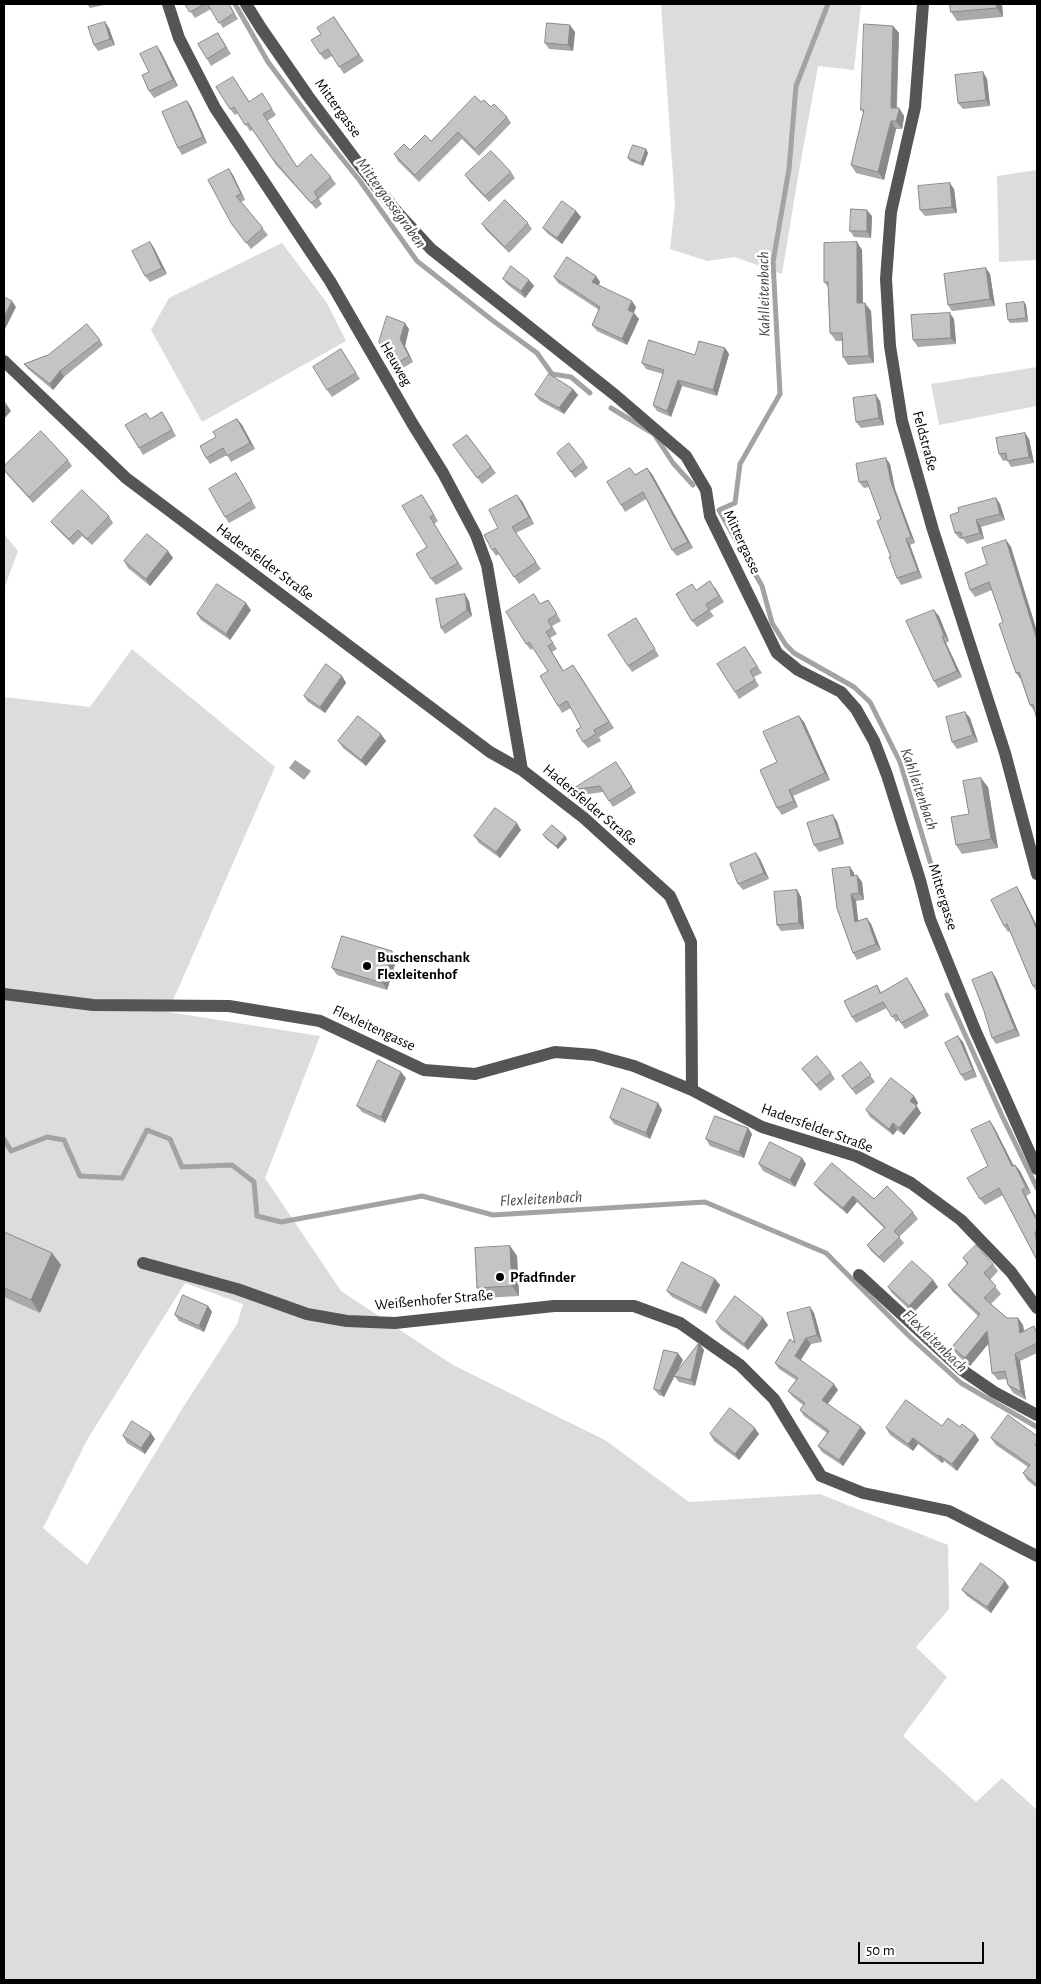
<!DOCTYPE html>
<html>
<head>
<meta charset="utf-8">
<style>
  body { margin:0 }
  #map { position:relative; width:1041px; height:1984px; overflow:hidden; background:#fff; font-family:"Alegreya Sans",sans-serif }
  canvas { display:block }
  .frame { position:absolute; inset:0; border:5px solid #000; pointer-events:none }
  .scale { position:absolute; left:858px; top:1942px; width:126px; height:22px; box-sizing:border-box; border:2px solid #000; border-top:0; padding-left:6px; font-size:15px; line-height:18px; white-space:nowrap; color:#000; -webkit-text-stroke:4px #fff; paint-order:stroke }
</style>
</head>
<body>
<div id="map">
<canvas width="1041" height="1984"></canvas>
<div class="frame"></div>
<div class="scale">50 m</div>
</div>
<script>
const ctx = document.querySelector('canvas').getContext('2d');
ctx.lineJoin = 'round';
function fill(path, color) { ctx.fillStyle = color; ctx.fill(path, 'evenodd'); }
function trace(path, color, width, dash) { ctx.strokeStyle = color; ctx.lineWidth = width; ctx.lineCap = dash ? 'butt' : 'round'; ctx.setLineDash(dash || []); ctx.stroke(path); }
function label(font, color, halo, rows, align = 'center') {
  ctx.font = font + ' "Alegreya Sans",sans-serif'; ctx.lineWidth = 5; ctx.setLineDash([]); ctx.textBaseline = 'middle'; ctx.strokeStyle = halo; ctx.fillStyle = color; for (const [text, x, y, turn = 0] of rows) {
    ctx.save(); ctx.translate(x, y); ctx.rotate((+turn || 0) * Math.PI / 180); ctx.textAlign = isNaN(turn) ? turn : align; if (halo) ctx.strokeText(text, 0, 0); ctx.fillText(text, 0, 0); ctx.restore();
  }
}
fill(new Path2D(`
  M661,4H861L854,70L818,66L798,177L782,274L735,257L707,261L670,249L675,205Z
  M1037,170V260L999,262L997,176Z
  M282,243L327,303L346,341L202,422L151,330L169,298Z
  M1037,367V406L939,425L931,384Z
  M4,534L18,551L4,589Z
  M132,649L275,767L168,1012L320,1036L265,1178L341,1291L453,1365L605,1440L689,1502L820,1494L948,1545L949,1609L916,1647L947,1677L903,1736L976,1802L1002,1778L1037,1810V1980H4V697L90,707ZM185,1283L243,1304L237,1324L182,1409L87,1565L43,1528L87,1440Z`), '#dcdcdc');
fill(new Path2D(`
  M295,760L311,771L304,780L289,768Z`), '#a3a3a3');
trace(new Path2D(`
  M235,4L268,62L316,126L360,181L417,261L492,320L537,353L552,374L571,377L590,393
  M828,4L796,86L789,169L773,262L780,394L740,464L735,503L719,510L762,586L772,623L786,645L794,653L854,687L870,702L900,762L933,871
  M611,408L654,434L673,463L693,485
  M947,995L1003,1118L1037,1188
  M4,1139L11,1151L47,1137L64,1140L80,1176L122,1178L147,1130L170,1139L182,1167L232,1165L254,1182L257,1216L281,1222L422,1196L493,1215L705,1202L826,1253L909,1336L961,1383L1037,1427`), '#a3a3a3', 5);
trace(new Path2D(`
  M168,4L179,38L215,108L330,281L412,423L443,473L476,535L487,565L522,770
  M246,4L261,28L308,96L358,163L397,212L431,249L615,395L686,456L706,490L710,516L777,653L798,670L841,692L856,709L874,741L887,775L920,880L930,919L975,1030L1037,1169
  M923,4L915,107L891,212L886,279L890,346L902,421L933,530L1005,753L1037,874
  M4,361L126,478L490,752L522,770L584,818L670,896L691,942L692,1090L762,1127L856,1156L911,1183L961,1220L1011,1272L1037,1308
  M4,994L93,1005L229,1006L320,1021L424,1070L475,1074L555,1052L594,1055L634,1066L692,1090
  M143,1263L237,1289L307,1314L347,1321L395,1323L554,1306H634L680,1323L740,1365L774,1399L821,1476L863,1493L949,1511L1037,1556
  M859,1275L962,1370L994,1392L1037,1415`), '#555', 12);
fill(new Path2D(`
  M87,4H104V5L90,8Z
  M185,4H229L238,19L223,28L211,9L195,18Z
  M950,4H1002L1003,17L957,21L951,12Z
  M334,17L364,61L344,74L332,56L325,60L320,54L321,34Z
  M105,22L109,28L115,45L98,51L94,45Z
  M893,26L899,33L897,108H899L904,116V119L902,129H896L884,180L856,173L851,165L864,113L861,110Z
  M575,32L573,51L549,49L545,43Z
  M222,39L231,54L211,66L207,59Z
  M161,52L178,86L154,98L149,91V72Z
  M983,72L987,79L990,106L963,109L958,103Z
  M233,77L249,101L266,100L276,115L267,121L297,167L331,177L336,184L319,199L322,204L316,209L276,165L253,130L250,131L238,113L235,115L230,109Z
  M187,101L191,107L207,143L182,155L178,148Z
  M481,102L507,117L511,123L479,156L462,139L419,182L398,161L394,154L410,150L431,141Z
  M646,149L648,153L643,166L630,161L628,158Z
  M511,172L515,178L489,202L470,182L465,175Z
  M233,175L245,200L241,202L268,235L251,249L231,223Z
  M954,189L957,213L925,216L920,210Z
  M576,211L581,217L562,244L548,234L543,228Z
  M872,216L871,238L854,237L850,231Z
  M528,223L532,229L509,253L486,230L482,224Z
  M150,242L154,248L167,274L150,282L145,276Z
  M857,242L862,250L863,303L871,311L874,363L848,365L843,357L842,341H836L830,333L828,287L824,282Z
  M990,274L995,306L952,311L948,305Z
  M596,276L600,282L599,285L636,307L634,313L639,319L627,345L597,331L592,325L599,310L558,283L554,277Z
  M503,279L529,280L534,286L525,298L508,285Z
  M1024,302L1026,305L1028,322L1010,323L1008,320Z
  M954,319L956,344L918,347L913,340Z
  M409,329L405,346L413,362L396,372L392,366Z
  M100,340L103,345L64,377L53,390L28,369L24,364L48,355Z
  M725,348L729,354L717,396L682,386L671,417L657,411L653,405L663,374L646,369L642,363L695,355Z
  M341,349L360,379L332,397L327,390Z
  M573,389L578,395L564,414L540,401L535,395Z
  M880,401L884,425L861,428L856,422Z
  M166,418L176,436L143,455L139,448L150,419Z
  M237,419L242,425L255,449L231,462L227,455L210,464L206,458L216,437Z
  M1025,433L1029,439L1034,463L1011,467L1007,460L1003,461L999,454Z
  M467,435L496,473L482,484L453,445Z
  M557,453L584,462L588,468L575,478Z
  M68,460L72,466L33,503L4,471V466Z
  M890,464L895,489L915,543L910,545L922,578L901,585L897,578L881,519L869,487L864,488L859,482Z
  M647,468L652,474L693,548L677,556L672,550L646,499L625,512L621,505L635,475Z
  M236,473L256,508L229,523L225,517Z
  M996,498L1000,504L1005,520L981,527L984,539L967,544L963,539H960L955,533Z
  M426,501L438,521L434,524L463,569L436,585L431,579L427,547Z
  M522,501L534,524L516,533L541,569L519,584L499,554L496,556L492,550L498,528Z
  M109,516L113,523L92,545L82,536L73,545L56,528L51,522Z
  M1006,540L1011,547L1035,712L1030,705L1021,680L1016,673L1003,622L992,590L975,597L970,590L987,564Z
  M168,551L173,558L150,586L128,568L124,561Z
  M715,587L724,602L710,611L714,616L697,627L692,621L696,590Z
  M548,600L561,621L552,626L557,634L550,638L557,649L552,652L564,671L578,672L614,728L599,737L601,741L588,748L583,742L581,727L571,708L562,713L558,706L548,671L533,648L531,650L526,644L541,604Z
  M469,601L472,616L445,634L441,628Z
  M251,610L230,640L201,620L197,614Z
  M939,616L949,641L946,643L962,677L938,688L934,681Z
  M640,624L659,656L632,672L628,666Z
  M745,647L762,673L754,677L759,686L739,699L735,692Z
  M342,676L346,683L325,713L308,702L304,696Z
  M965,712L970,718L978,742L957,749L952,742Z
  M799,716L804,722L830,780L793,796L798,807L782,815L777,808V762Z
  M338,741H386L366,766L343,748Z
  M620,768L636,793L613,807L603,792L575,796L571,790Z
  M988,787L998,848L962,854L956,845L969,814Z
  M837,821L844,844L819,852L814,845Z
  M521,830L500,858L479,843L474,836Z
  M543,835L565,836L567,839L558,849L545,838Z
  M760,859L769,879L743,890L738,884Z
  M850,867L854,873V876L862,882L864,900L856,901L858,921L871,924L881,950L857,960L853,953Z
  M797,890L801,897L804,929L781,931L777,925Z
  M1021,894L1037,926V992L1033,986L1010,931L1008,932L1004,926Z
  M392,951L397,958L387,990L337,975L332,968Z
  M996,978L1020,1036L996,1044L992,1038Z
  M911,984L929,1016L905,1029L899,1020L896,1022L887,1008L856,1023L852,1017L877,985L881,992Z
  M963,1042L977,1077L965,1081L961,1075Z
  M861,1062L875,1082L856,1095L842,1076Z
  M802,1069L831,1073L835,1079L820,1091Z
  M406,1078L385,1123L362,1112L357,1106Z
  M914,1096L918,1103L916,1106L921,1113L904,1135L897,1130L893,1135L870,1117L866,1110Z
  M658,1103L662,1110L650,1139L614,1124L610,1118Z
  M994,1127L1013,1166L1015,1165L1020,1171L1031,1193L1026,1196L1037,1218V1261L1003,1195L985,1205L980,1199L988,1166Z
  M748,1128L752,1134L744,1158L710,1146L706,1139Z
  M802,1158L806,1164L795,1187L763,1171L759,1164Z
  M814,1184L874,1199L913,1212L918,1219L899,1237L904,1243L884,1263L871,1251L867,1245L884,1228L857,1202L847,1214L819,1190Z
  M4,1232L52,1253L61,1265L40,1313L4,1297Z
  M510,1246L517,1256L519,1296L484,1298L477,1288Z
  M963,1258L993,1264L998,1271L990,1280L1001,1294L991,1304L1007,1318H1018L1023,1325L1024,1331H1037V1353L1020,1361L1026,1400L1013,1393L1008,1385L1006,1379L998,1380L992,1373L989,1343L970,1366L957,1355L952,1347L978,1316L953,1292L948,1285L967,1264Z
  M715,1279L720,1285L706,1314L672,1297L667,1291Z
  M933,1280L938,1287L913,1313L892,1293L888,1287Z
  M208,1306L212,1312L204,1332L179,1321L175,1315Z
  M810,1307L814,1313L822,1342L811,1344L801,1360L838,1390L828,1404L866,1433L843,1466L822,1452L818,1446L827,1433L804,1416L800,1410L803,1405L793,1397L788,1391L796,1380L779,1369L775,1363L795,1343Z
  M763,1318L768,1325L748,1350L720,1329L716,1322Z
  M699,1343L704,1350L695,1386L679,1382L674,1376L664,1397L659,1395L654,1389L683,1360L675,1375Z
  M942,1426L960,1427L975,1434L979,1440L957,1471L944,1461L942,1463L918,1444L913,1451L890,1435L886,1428Z
  M710,1434H759L739,1460L714,1441Z
  M123,1436L155,1439L145,1454L127,1443Z
  M1037,1436V1488L1027,1480L1023,1473L1028,1467L996,1445L991,1438Z
  M1009,1587L991,1613L967,1596L962,1590Z`), '#a9a9a9');
fill(new Path2D(`
  M996,4H1002L1003,17L997,8Z
  M105,22L109,28L115,45L110,39Z
  M570,25L575,32L573,51L568,45Z
  M893,26L899,33L896,115L891,108Z
  M157,46L161,52L178,86L173,80Z
  M983,72L987,79L990,106L986,100Z
  M187,101L191,107L207,143L203,137Z
  M899,108L904,116L902,129L896,121Z
  M891,121L896,129L884,180L878,172Z
  M646,149L648,153L643,166L641,163Z
  M229,169L233,175L245,200L241,194Z
  M950,183L954,189L957,213L952,207Z
  M867,210L872,216L871,238L867,231Z
  M576,211L581,217L562,244L557,238Z
  M150,242L154,248L167,274L162,268Z
  M857,242L862,250L863,311L857,303Z
  M986,268L990,274L995,306L990,299Z
  M596,276L600,282L597,288L592,282Z
  M529,280L534,286L525,298L521,291Z
  M12,301L16,307L5,329L4,327V317Z
  M632,301L636,307L632,316L628,310Z
  M1024,302L1026,305L1028,322L1026,318Z
  M865,303L871,311L874,363L869,356Z
  M634,313L639,319L627,345L622,339Z
  M950,313L954,319L956,344L951,338Z
  M405,323L409,329L405,346L413,362L409,356L400,339Z
  M725,348L729,354L717,396L713,390Z
  M60,371L64,377L53,390L50,384Z
  M678,380L682,386L671,417L667,411Z
  M573,389L578,395L564,414L559,408Z
  M876,395L880,401L884,425L879,418Z
  M7,405L11,411L4,419V408Z
  M237,419L242,425L255,449L250,443Z
  M1025,433L1029,439L1034,463L1029,457Z
  M886,458L890,464L895,489L915,543L911,537L891,482Z
  M647,468L652,474L693,548L688,542Z
  M517,495L522,501L534,524L529,517Z
  M996,498L1000,504L1005,520L1000,514Z
  M976,520L981,527L984,539L980,533Z
  M906,539L910,545L922,578L918,571Z
  M1006,540L1011,547L1037,631V640Z
  M168,551L173,558L150,586L146,579Z
  M465,594L469,601L472,616L467,610Z
  M246,603L251,610L230,640L226,634Z
  M934,610L939,616L949,641L944,635Z
  M942,636L946,643L962,677L957,671Z
  M342,676L346,683L325,713L320,707Z
  M965,712L970,718L978,742L973,735Z
  M799,716L804,722L830,780L825,773Z
  M381,734L386,741L366,766L361,760Z
  M981,778L988,787L998,848L991,839Z
  M789,790L793,796L798,807L794,801Z
  M833,815L837,821L844,844L840,838Z
  M517,823L521,830L500,858L496,852Z
  M565,836L567,839L558,849L556,846Z
  M756,853L760,859L769,879L764,873Z
  M850,867L854,873L855,883L851,876Z
  M857,875L862,882L864,900L859,893Z
  M1017,887L1021,894L1037,926V931Z
  M797,890L801,897L804,929L799,923Z
  M851,894L856,901L859,929L855,922Z
  M867,918L871,924L881,950L876,944Z
  M392,951L397,958L387,990L383,983Z
  M992,972L996,978L1020,1036L1015,1029Z
  M907,978L911,984L929,1016L925,1010Z
  M958,1036L963,1042L977,1077L973,1070Z
  M401,1072L406,1078L385,1123L381,1117Z
  M914,1096L918,1103L915,1107L910,1101Z
  M658,1103L662,1110L650,1139L646,1133Z
  M917,1106L921,1113L904,1135L899,1128Z
  M990,1121L994,1127L1017,1172L1012,1166Z
  M893,1123L897,1130L893,1135L889,1129Z
  M748,1128L752,1134L744,1158L739,1152Z
  M802,1158L806,1164L795,1187L790,1180Z
  M1015,1165L1020,1171L1031,1193L1026,1187Z
  M1022,1190L1026,1196L1037,1218V1221Z
  M853,1196L857,1202L847,1214L843,1208Z
  M510,1246L517,1256L519,1296L512,1286Z
  M52,1253L61,1265L40,1313L31,1300Z
  M715,1279L720,1285L706,1314L701,1308Z
  M933,1280L938,1287L913,1313L909,1306Z
  M208,1306L212,1312L204,1332L199,1326Z
  M810,1307L814,1313L822,1342L817,1335Z
  M763,1318L768,1325L748,1350L744,1344Z
  M1018,1318L1023,1325L1025,1340L1020,1333Z
  M987,1331L993,1338L970,1366L965,1358Z
  M806,1338L811,1344L799,1362L795,1356Z
  M699,1343L704,1350L695,1386L691,1380Z
  M678,1353L683,1360L664,1397L660,1391Z
  M1015,1354L1020,1361L1026,1400L1021,1392Z
  M834,1384L838,1390L826,1406L822,1400Z
  M861,1427L866,1433L843,1466L839,1460Z
  M755,1428L759,1434L739,1460L735,1454Z
  M151,1433L155,1439L145,1454L141,1448Z
  M975,1434L979,1440L957,1471L952,1464Z
  M913,1438L918,1444L913,1451L908,1444Z
  M939,1455L944,1461L942,1463L938,1456Z
  M1005,1581L1009,1587L991,1613L987,1607Z`), '#898989');
const building = new Path2D(`
  M185,4H205L190,12Z
  M208,4H229L234,13L219,23Z
  M950,4H996L997,8L951,12Z
  M334,17L359,55L339,67L328,49L320,54L311,40L321,34L317,28Z
  M105,22L110,39L94,45L88,27Z
  M547,23L570,25L568,45L545,43Z
  M864,24L893,26L891,108H899V111L896,121H891L878,172L851,165L864,110H861Z
  M218,33L226,47L207,59L198,44Z
  M157,46L173,80L149,91L142,75L149,72L140,54Z
  M983,72L986,100L958,103L955,75Z
  M233,77L249,102L262,93L272,109L263,114L297,167L311,154L331,177L314,192L318,198L311,203L272,158L248,123L245,125L234,107L230,109L216,87Z
  M475,96L481,102L484,100L491,107L494,104L507,117L475,149L458,132L415,175L394,154L404,144L410,150L425,135L431,141Z
  M187,101L203,137L178,148L162,112Z
  M633,145L646,149L641,163L628,158Z
  M491,151L511,172L485,196L465,175Z
  M229,169L241,194L236,196L263,228L246,243L231,223L208,180Z
  M950,183L952,207L920,210L918,186Z
  M505,200L528,223L505,247L482,224Z
  M562,201L576,211L557,238L543,228Z
  M851,209L867,210V231H850Z
  M150,242L162,268L145,276L132,251Z
  M857,242V303H865L869,356L843,357L842,333H830L828,282H824V243Z
  M567,257L596,276L592,282L632,301L628,310L634,313L622,339L592,325L600,307L554,277Z
  M511,266L529,280L521,291L503,279Z
  M986,268L990,299L948,305L944,274Z
  M4,297L12,301L4,317Z
  M1024,302L1026,318L1008,320L1006,304Z
  M950,313L951,338L913,340L911,315Z
  M387,316L405,323L400,339L409,356L392,366L379,342Z
  M87,324L100,340L60,371L50,384L24,364L48,355Z
  M649,340L695,355L699,341L725,348L713,390L678,380L667,411L653,405L664,370L642,363Z
  M341,349L356,373L327,390L313,367Z
  M549,374L573,389L559,408L535,395Z
  M876,395L879,418L856,422L853,398Z
  M4,402L7,405L4,408Z
  M162,412L172,430L139,448L125,425L146,413L150,419Z
  M237,419L250,443L227,456L223,448L206,458L200,446L216,437L213,432Z
  M41,431L68,460L29,497L4,470V466Z
  M1025,433L1029,457L1007,461L1006,453L999,454L996,438Z
  M467,435L491,467L477,478L453,445Z
  M569,443L584,462L571,472L557,453Z
  M886,458L891,482L911,537L906,539L918,571L897,578L889,557H891L877,521L881,519L867,481L859,482L856,464Z
  M630,468L635,475L647,468L688,542L672,550L643,492L621,505L607,482Z
  M236,473L252,501L225,517L209,489Z
  M82,490L109,516L87,539L78,530L69,539L51,522Z
  M422,495L434,515L430,517L458,563L431,579L416,554L427,547L402,506Z
  M517,495L529,517L512,527L536,562L514,577L495,548L492,550L484,535L498,528L489,510Z
  M996,498L1000,514L976,520L980,533L962,538L961,532L955,533L950,515L959,512L958,508Z
  M147,534L168,551L146,579L124,561Z
  M1006,540L1037,640V720L1033,704L1030,705L1019,672L1016,673L999,624L1003,622L989,582L970,590L965,573L987,564L982,548Z
  M710,581L719,596L706,604L709,610L692,621L676,594L692,584L696,590Z
  M217,584L246,603L226,634L197,614Z
  M465,594L467,610L441,628L436,599Z
  M534,594L540,604L548,600L557,614L548,620L552,628L546,632L553,643L548,646L563,671L573,665L609,722L594,730L596,734L583,742L576,730L581,727L567,701L558,706L540,676L548,671L529,642L526,644L506,612Z
  M934,610L944,635L942,636L957,671L934,681L906,621Z
  M636,618L655,649L628,666L608,635Z
  M745,647L757,666L750,671L755,680L735,692L717,664Z
  M326,664L342,676L320,707L304,696Z
  M965,712L973,735L952,742L946,717Z
  M358,716L381,734L361,760L338,741Z
  M799,716L825,773L789,790L794,801L777,808L760,770L777,762L763,732Z
  M616,762L632,787L609,801L600,786L571,790Z
  M981,778L991,839L956,845L951,817L969,814L963,781Z
  M495,808L517,823L496,852L474,836Z
  M833,815L840,838L814,845L807,823Z
  M552,825L565,836L556,846L543,835Z
  M756,853L764,873L738,884L730,864Z
  M850,867L851,876L857,875L859,893L851,894L855,922L867,918L876,944L853,953L837,908L832,869Z
  M1017,887L1033,920L1037,931V984L1033,986L1007,924L1004,926L991,900Z
  M797,890L799,923L777,925L774,892Z
  M342,936L392,951L383,983L332,968Z
  M992,972L1015,1029L992,1038L984,1011L972,980Z
  M907,978L925,1010L901,1023L896,1014L892,1017L883,1002L852,1017L844,1001L877,985L880,993Z
  M958,1036L973,1070L961,1075L945,1043Z
  M817,1056L831,1073L816,1085L802,1069Z
  M378,1060L401,1072L381,1117L357,1106Z
  M861,1062L871,1075L852,1089L842,1076Z
  M891,1078L914,1096L910,1101L917,1106L899,1128L893,1123L889,1129L866,1110Z
  M622,1088L658,1103L646,1133L610,1118Z
  M715,1116L748,1128L739,1152L706,1139Z
  M990,1121L1012,1166L1015,1165L1026,1187L1022,1190L1037,1221V1231L1035,1232L1037,1245V1260L999,1188L980,1199L967,1178L988,1166L971,1130Z
  M770,1142L802,1158L790,1180L759,1164Z
  M832,1163L874,1199L887,1186L913,1212L894,1231L900,1237L879,1257L867,1245L885,1227L853,1196L843,1208L814,1184Z
  M4,1232L52,1253L31,1300L4,1288Z
  M976,1245L993,1264L984,1273L996,1286L984,1298L1007,1318H1018L1020,1333L1034,1326L1037,1334V1343L1015,1354L1021,1392L1008,1385L1005,1371L992,1373L987,1331L965,1358L952,1347L980,1314L948,1285L968,1263L963,1258Z
  M510,1246L512,1286L477,1288L475,1248Z
  M912,1261L933,1280L909,1306L888,1287Z
  M682,1262L715,1279L701,1308L667,1291Z
  M183,1295L208,1306L199,1326L175,1315Z
  M735,1296L763,1318L744,1344L716,1322Z
  M810,1307L817,1335L806,1338L795,1356L834,1384L822,1400L861,1427L839,1460L818,1446L829,1431L800,1410L805,1403L788,1391L798,1378L775,1363L790,1339L795,1343L787,1313Z
  M699,1343L691,1380L674,1376Z
  M664,1350L678,1353L660,1391L654,1389Z
  M906,1400L942,1426L948,1418L960,1427L962,1424L975,1434L952,1464L939,1455L938,1456L913,1438L908,1444L886,1428Z
  M730,1408L755,1428L735,1454L710,1434Z
  M1008,1415L1037,1436V1442L1035,1445L1037,1447V1485L1023,1473L1030,1465L991,1438Z
  M132,1421L151,1433L141,1448L123,1436Z
  M981,1563L1005,1581L987,1607L962,1590Z`);
fill(building, '#c4c4c4');
trace(building, '#898989', 1);
for (const [x, y, r, color] of [
  [367,966,5,"#000"],
  [500,1277,5,"#000"]
]) { const dot = new Path2D(); dot.arc(x, y, r, 0, 2 * Math.PI); ctx.fillStyle = color; ctx.fill(dot); trace(dot, '#fff', 2); }
label('15px', '#000', '#fff', [
  ["Mittergasse",338,108,54],
  ["Heuweg",396,364,60],
  ["Feldstraße",925,441,75],
  ["Mittergasse",742,542,65],
  ["Hadersfelder Straße",265,562,37],
  ["Hadersfelder Straße",590,805,40],
  ["Mittergasse",943,897,73],
  ["Flexleitengasse",374,1028,25],
  ["Hadersfelder Straße",817,1128,20],
  ["Weißenhofer Straße",434,1300,-5]
]);
label('bold 15px', '#000', '#fff', [
  ["Buschenschank",377,957],
  ["Flexleitenhof",377,974],
  ["Pfadfinder",510,1277]
], 'left');
label('italic 16px', '#444', '#fff', [
  ["Mittergassegraben",391,203,54],
  ["Kahlleitenbach",764,294,-91],
  ["Kahlleitenbach",919,789,71],
  ["Flexleitenbach",541,1199,-3],
  ["Flexleitenbach",935,1341,44]
]);
</script>
</body>
</html>
